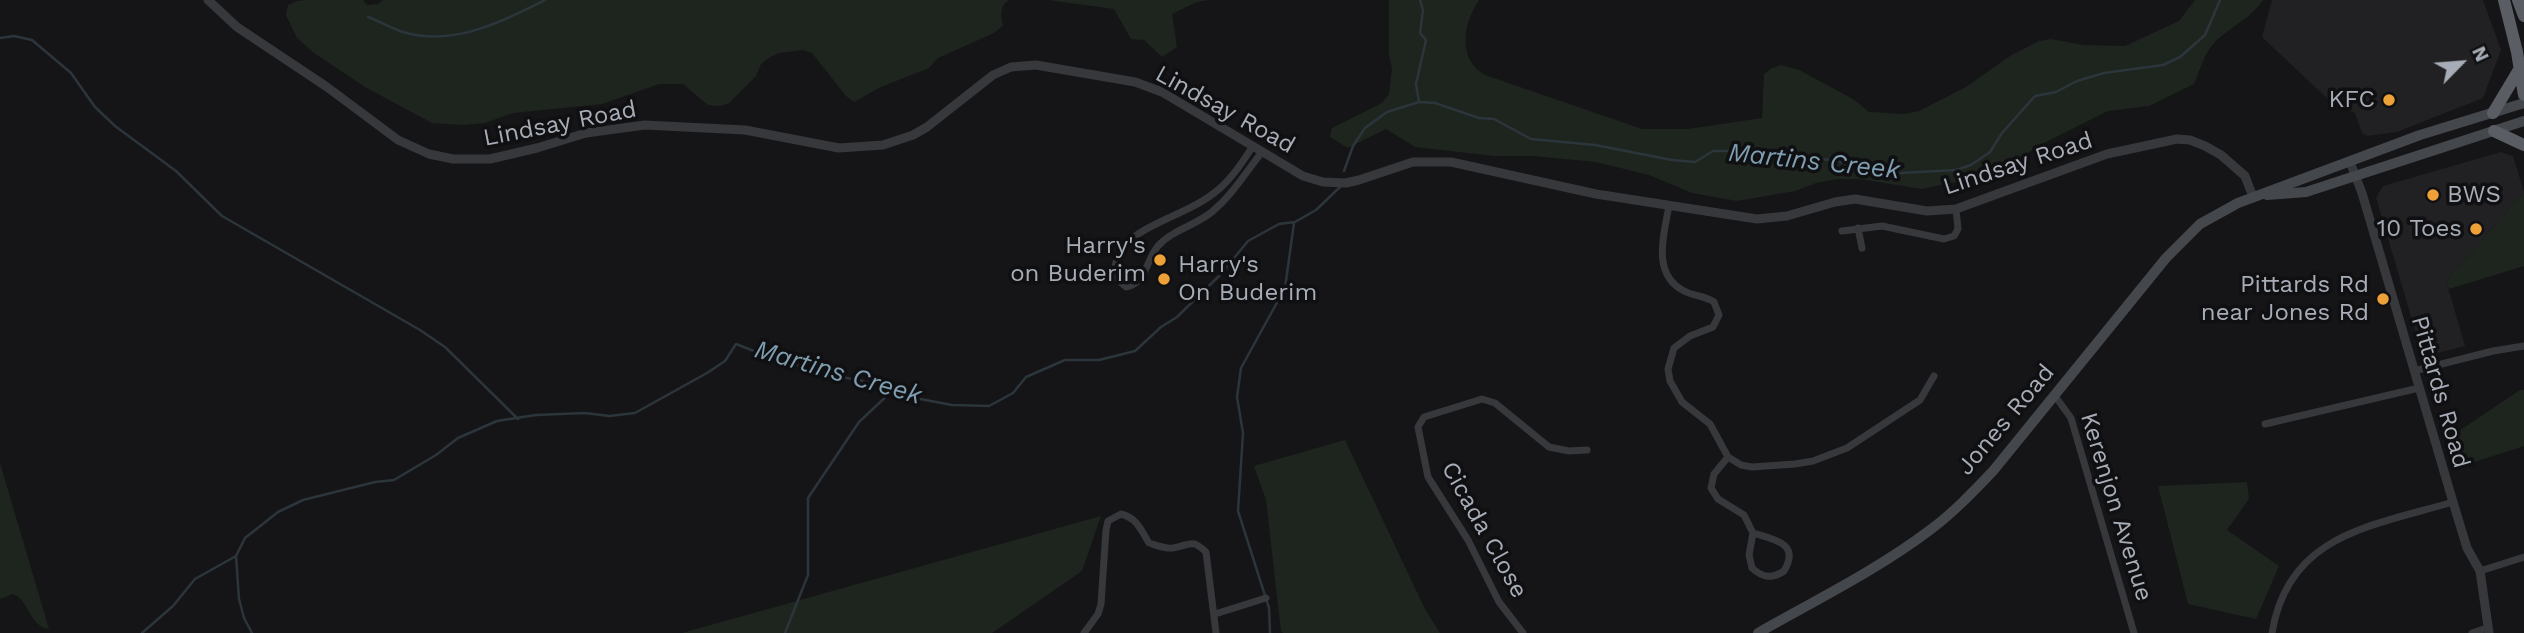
<!DOCTYPE html>
<html>
<head>
<meta charset="utf-8">
<style>
  body { margin:0 }
  #map { position:relative; width:2524px; height:633px; overflow:hidden; background:#151517; font-family:"Work Sans",sans-serif }
  canvas { display:block }
  .north { position:absolute; left:2426px; top:28px; width:70px; height:70px; -webkit-text-stroke:5px #101012; paint-order:stroke; rotate:65deg; font-size:19px; font-weight:700; line-height:28px; text-align:center; color:#a7adb7 }
  .north::after { content:''; display:block; margin:auto; width:24px; height:32px; background:#a7adb7; clip-path:polygon(50% 0,100% 100%,50% 72%,0 100%) }
</style>
</head>
<body>
<div id="map">
<canvas width="2524" height="633"></canvas>
<div class="north">N</div>
</div>
<script>
const ctx = document.querySelector('canvas').getContext('2d');
ctx.lineJoin = 'round';
function fill(path, color) { ctx.fillStyle = color; ctx.fill(path, 'evenodd'); }
function trace(path, color, width, dash) { ctx.strokeStyle = color; ctx.lineWidth = width; ctx.lineCap = dash ? 'butt' : 'round'; ctx.setLineDash(dash || []); ctx.stroke(path); }
function label(font, color, halo, rows, align = 'center') {
  ctx.font = font + ' "Work Sans",sans-serif'; ctx.lineWidth = 7; ctx.setLineDash([]); ctx.textBaseline = 'middle'; ctx.strokeStyle = halo; ctx.fillStyle = color; for (const [text, x, y, turn = 0] of rows) {
    ctx.save(); ctx.translate(x, y); ctx.rotate((+turn || 0) * Math.PI / 180); ctx.textAlign = isNaN(turn) ? turn : align; if (halo) ctx.strokeText(text, 0, 0); ctx.fillText(text, 0, 0); ctx.restore();
  }
}
fill(new Path2D(`
  M2272,0H2483L2501,50L2483,98L2397,132L2367,136L2362,133L2355,113L2332,103L2262,37Z
  M2501,152L2513,156L2524,192L2446,281L2465,346L2430,355L2421,350L2376,198L2383,186Z`), '#212124');
fill(new Path2D(`
  M307,0H363L367,5L378,4L383,0H1009C999,6 1001,17 1003,26L994,33L938,58L929,68L881,87L854,102L846,96L812,53L803,50L779,53L770,57L761,64L756,76L729,103L720,106L708,105L683,84H659L602,104L513,113L485,123L463,125L432,123L365,87L314,53L297,38L286,15L288,5L297,1Z
  M1048,0H1209L1197,2L1172,14L1177,47L1162,57L1144,40L1131,39L1114,9Z
  M1389,0H1479C1463,23 1457,59 1485,75L1642,129H1688L1762,118L1764,74L1772,68L1781,65L1799,70L1853,99L1869,112L1906,114L1919,111L1966,87L2010,56L2039,41L2051,39L2083,45L2125,46L2179,21L2195,0H2263C2251,18 2232,26 2217,40C2204,52 2201,68 2194,84L2149,106L2108,111L2034,148L2026,155L1966,180L1921,189L1860,179H1837L1816,183L1795,191L1737,201L1692,193L1649,175L1596,162L1533,156H1494L1415,147L1386,129L1348,148L1330,137L1332,128L1382,103L1389,94L1392,69L1389,55Z
  M2524,192V266L2449,289L2446,281Z
  M2520,390H2524V446L2456,468L2447,439Z
  M1345,440L1425,609L1440,633H1283L1281,631L1266,500L1254,466Z
  M0,463L49,629C28,625 30,601 13,594L0,599Z
  M2247,482L2249,499L2227,530L2279,566L2256,619L2188,604L2158,486Z
  M1101,516L1082,571L992,633H682Z`), '#1d251e');
trace(new Path2D(`
  M368,17C379,21 391,28 403,32C453,47 501,22 545,0
  M0,38L14,36L32,40L71,73L95,107L115,126L176,171L222,216L420,330L445,347L518,419
  M1419,102L1416,84L1426,40L1420,33L1423,10L1420,0
  M1344,171L1353,146L1365,128L1387,112L1419,102L1435,103L1479,118L1494,119L1531,139L1595,145L1672,160L1695,162L1713,151H1749L1839,161L1858,171L1883,174L1956,170L1971,165L1990,152L2002,133L2035,96L2056,92L2077,81L2104,73L2163,65L2180,57L2205,35L2220,0
  M142,633L173,606L195,579L236,556
  M252,633L244,618L239,599L236,556L245,538L278,512L303,500L375,482L394,480L436,455L458,438L497,421L536,415L585,413L609,416L635,413L707,373L725,361L736,344L772,358L831,375L868,382L879,381L893,391L905,393L915,398L952,405L989,406L1013,393L1026,377L1065,360H1099L1135,351L1161,327L1177,317L1221,274L1248,241L1279,224L1295,222L1316,210L1340,187
  M785,633L808,575V498L859,422L892,391
  M1270,633L1269,608L1238,511L1243,433L1237,397L1241,368L1285,288L1294,223`), '#2c353b', 2.5);
trace(new Path2D(`
  M1253,146C1243,161 1233,177 1219,189C1195,210 1164,217 1138,234C1121,247 1103,271 1126,287C1146,284 1146,260 1158,246C1172,230 1197,225 1213,211C1233,194 1246,172 1262,152
  M1669,206C1664,234 1651,274 1684,291C1694,296 1705,296 1714,302L1719,315L1713,327L1690,336L1674,348L1668,369L1670,381L1682,402L1710,424L1728,457L1741,465L1752,467L1795,464L1813,461L1847,448L1920,400L1934,376
  M1858,228L1862,248
  M1842,231L1882,226L1944,239L1954,236L1958,229L1956,209
  M2414,371L2493,351L2524,346
  M2055,396L2071,418L2134,633
  M2265,424L2419,388
  M1728,457L1714,474L1711,488L1718,499L1744,515L1753,533
  M1753,533C1773,539 1801,543 1784,571C1772,579 1763,578 1752,568L1749,555Z
  M2480,571L2524,557
  M1215,614L1266,598
  M1084,633L1098,614L1101,604L1106,530L1108,521L1121,514C1137,518 1141,530 1149,543C1156,545 1165,549 1173,548C1191,545 1191,538 1206,552L1216,633
  M1523,633L1499,602L1468,540L1428,477L1418,427L1424,417L1482,399L1495,403L1549,447L1569,451L1587,450
  M2272,633C2288,534 2372,526 2453,502
  M2472,633L2487,628`), '#36383c', 7);
trace(new Path2D(`
  M208,0L237,27L327,87L398,140L429,154L453,159H490L537,148L586,133L645,125L745,130L839,148L883,145L913,135L927,127L993,75L1011,67L1036,65L1135,82L1162,92L1303,176L1323,182L1346,183L1359,180L1413,162H1451L1596,194L1757,219L1787,216L1835,202L1855,199L1927,211L1956,209L2107,154L2177,139L2190,140L2205,146L2221,155L2245,176L2253,197
  M2350,162L2362,193L2453,502L2467,548L2480,571L2489,633`), '#36383c', 9);
trace(new Path2D(`
  M2267,195L2306,192L2524,121
  M1758,633C1816,600 1877,570 1930,530C1953,513 1973,492 1993,471L2166,258L2200,224L2238,203L2420,135L2524,103`), '#44474c', 10);
trace(new Path2D(`
  M2504,0L2517,52L2524,95
  M2518,0L2524,16
  M2493,113L2520,68
  M2494,131L2524,145`), '#5a5e64', 12);
for (const [x, y, r, color] of [
  [2389,100,7,"#eea136"],
  [2433,195,7,"#eea136"],
  [2476,229,7,"#eea136"],
  [1160,260,7,"#eea136"],
  [1164,279,7,"#eea136"],
  [2383,299,7,"#eea136"]
]) { const dot = new Path2D(); dot.arc(x, y, r, 0, 2 * Math.PI); ctx.fillStyle = color; ctx.fill(dot); trace(dot, '#101012', 2.5); }
label('24px', '#a7adb7', '#101012', [
  ["KFC",2375,100],
  ["BWS",2447,195,"left"],
  ["10 Toes",2462,229],
  ["Harry's",1146,246],
  ["on Buderim",1146,274],
  ["Harry's",1178,265,"left"],
  ["On Buderim",1178,293,"left"],
  ["Pittards Rd",2369,285],
  ["near Jones Rd",2369,313]
], 'right');
label('24px', '#a7adb7', '#101012', [
  ["Lindsay Road",1225,110,29],
  ["Lindsay Road",560,124,-11],
  ["Lindsay Road",2018,164,-18],
  ["Pittards Road",2440,392,74],
  ["Jones Road",2006,420,-50],
  ["Kerenjon Avenue",2116,507,73],
  ["Cicada Close",1484,530,61]
]);
label('italic 26px', '#7f9eb1', '#101012', [
  ["Martins Creek",1814,162,6],
  ["Martins Creek",838,373,16]
]);
</script>
</body>
</html>
